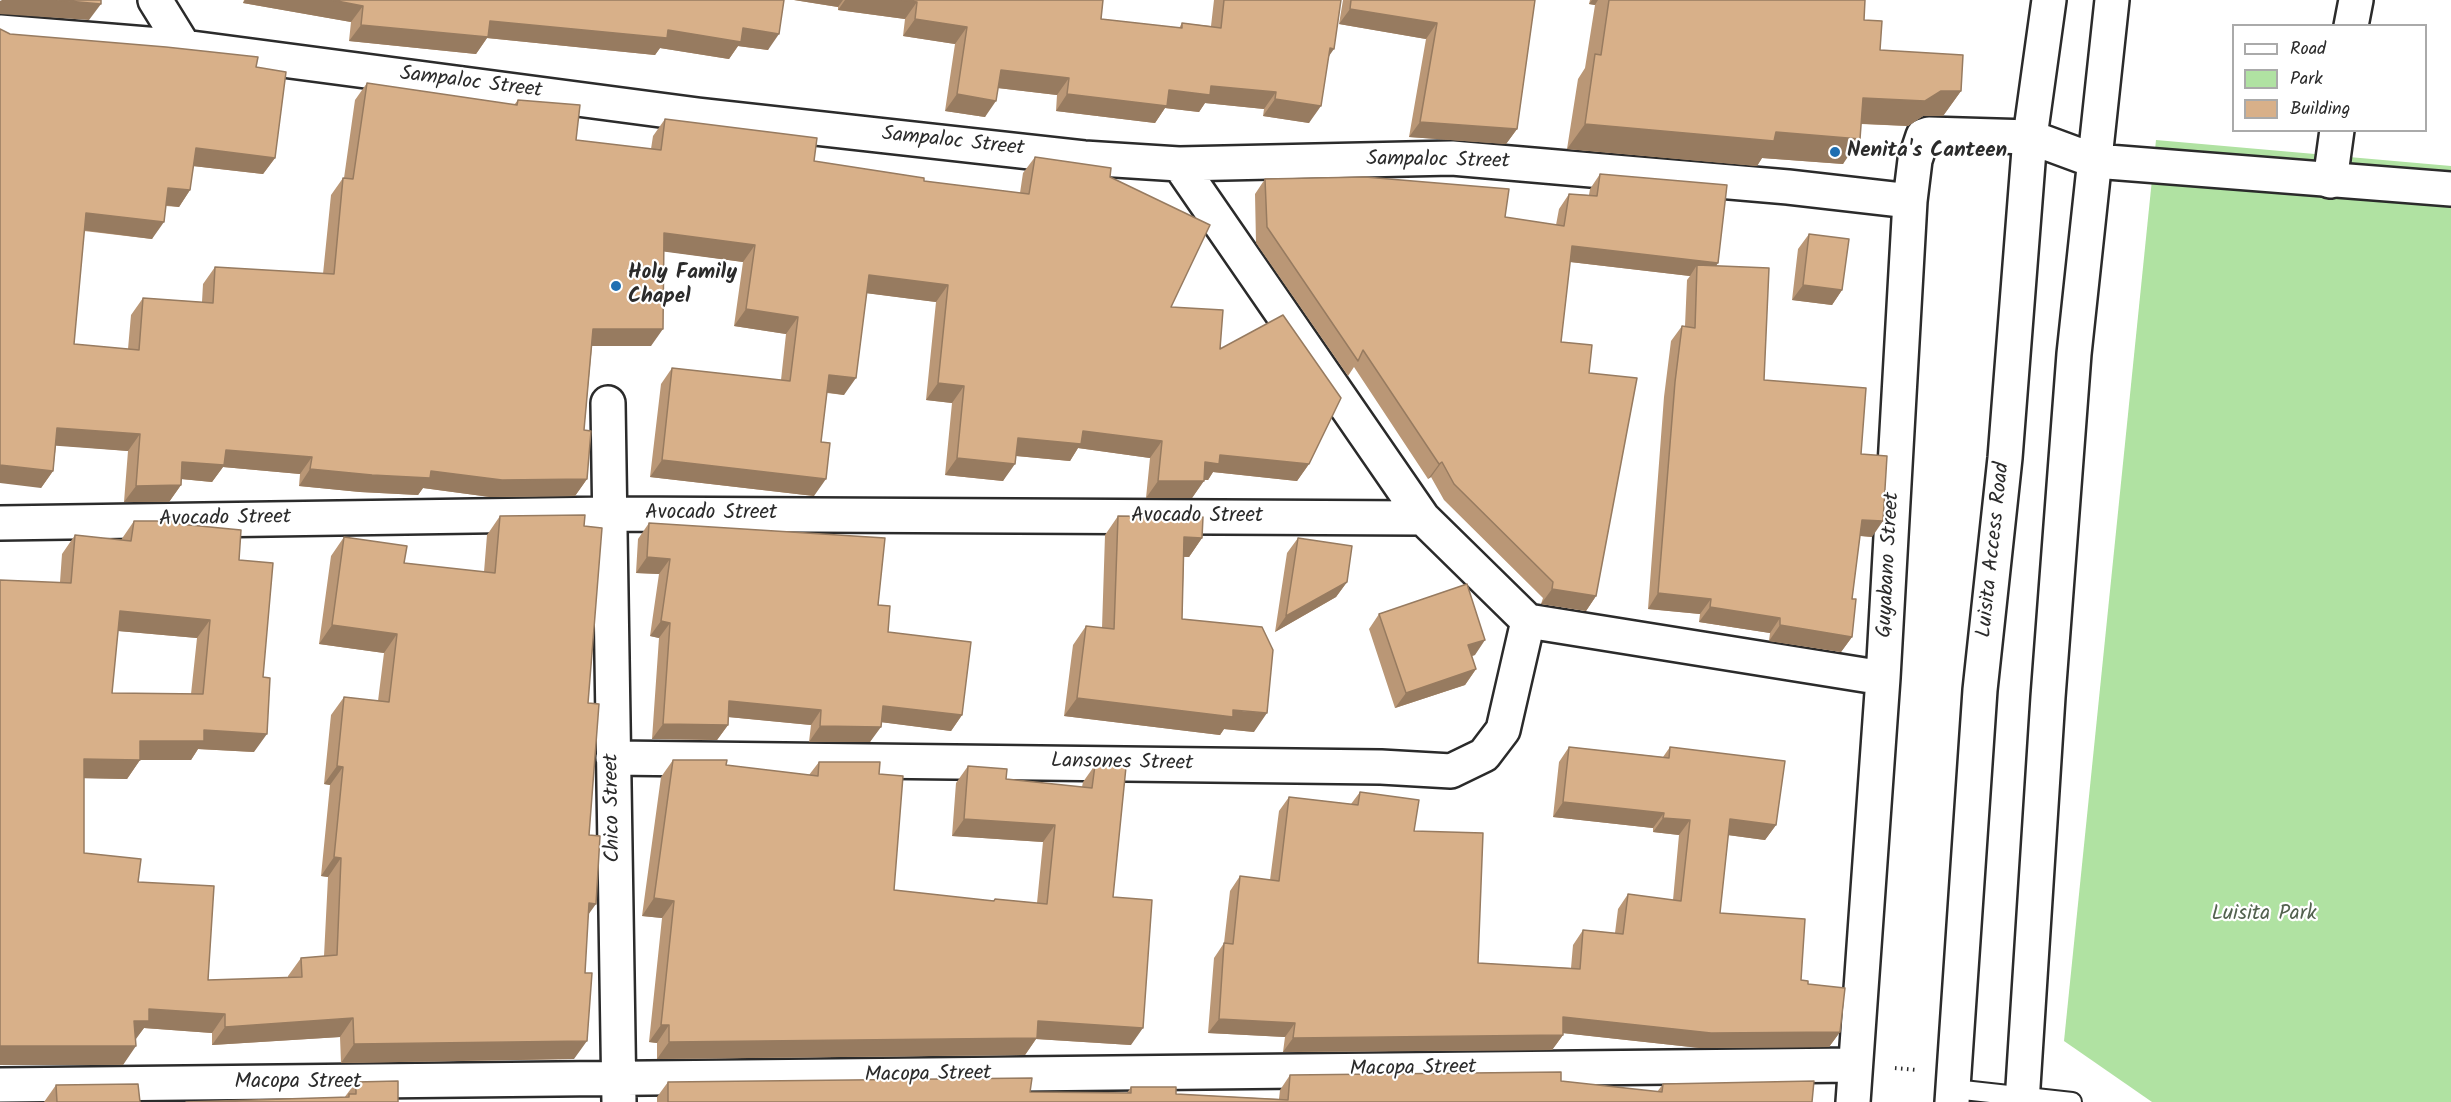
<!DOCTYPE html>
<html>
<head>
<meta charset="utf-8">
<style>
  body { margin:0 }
  #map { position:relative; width:2451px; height:1102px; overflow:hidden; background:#fff; font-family:Kalam,sans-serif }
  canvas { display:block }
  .legend { position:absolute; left:2232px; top:24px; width:195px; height:108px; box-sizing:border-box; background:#fff; border:2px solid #aaa; margin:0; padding:8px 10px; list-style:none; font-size:18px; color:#2b2b2b }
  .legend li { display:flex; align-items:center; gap:12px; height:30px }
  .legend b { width:30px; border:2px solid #aaa }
</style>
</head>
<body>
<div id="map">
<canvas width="2451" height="1102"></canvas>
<ul class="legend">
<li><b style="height:8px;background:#fff"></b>Road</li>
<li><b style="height:16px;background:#b0e2a2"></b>Park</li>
<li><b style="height:16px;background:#d8b089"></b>Building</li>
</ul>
</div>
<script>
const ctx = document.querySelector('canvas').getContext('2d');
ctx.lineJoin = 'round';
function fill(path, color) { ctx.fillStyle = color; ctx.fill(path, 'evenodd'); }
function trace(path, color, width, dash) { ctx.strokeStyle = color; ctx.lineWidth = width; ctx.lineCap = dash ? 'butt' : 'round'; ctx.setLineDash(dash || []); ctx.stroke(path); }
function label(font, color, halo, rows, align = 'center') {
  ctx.font = font + ' Kalam,sans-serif'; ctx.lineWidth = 4.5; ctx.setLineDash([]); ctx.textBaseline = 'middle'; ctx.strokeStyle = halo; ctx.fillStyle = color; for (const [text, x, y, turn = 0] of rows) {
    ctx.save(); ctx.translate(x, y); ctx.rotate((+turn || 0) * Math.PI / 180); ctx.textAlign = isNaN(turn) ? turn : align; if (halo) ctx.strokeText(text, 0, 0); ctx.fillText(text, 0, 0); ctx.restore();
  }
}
fill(new Path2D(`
  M2156,140L2451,166V1102H2152L2064,1041Z`), '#b0e2a2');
const lane = new Path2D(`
  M1954,1089L2072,1102`);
const street = new Path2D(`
  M155,0L184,47
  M2351,26L2356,0
  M0,32L184,47L698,115L1084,158L1179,164L1452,158L1788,187L1910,201
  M1179,164L1423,518L1528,621L1883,678
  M2330,181L2337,130
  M608,403L619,1102
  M0,523L609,514L1423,518
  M613,758L1381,767L1451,771L1484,755L1503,730L1528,621
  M0,1085L1855,1065
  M1853,1102L1883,678L1910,201L1915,160L1923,136L1929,134L2030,137`);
const secondary = new Path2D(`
  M2030,137L2095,161L2451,189
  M1952,1102L1980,690L2005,458L2030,137L2049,0
  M2022,1102L2048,697L2074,354L2112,0`);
trace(lane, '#2b2b2b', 22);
trace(street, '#2b2b2b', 38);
trace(secondary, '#2b2b2b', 38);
trace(new Path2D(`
  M1895,1068L1917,1070`), '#2b2b2b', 4, [1.5, 4.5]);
trace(lane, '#fff', 18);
trace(street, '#fff', 33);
trace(secondary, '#fff', 33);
fill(new Path2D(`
  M244,0H784L768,50L738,46L729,59L660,48L655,55L487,38L476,54L349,41L351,22L243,3Z
  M794,0H1103L1101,19L1179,28L1182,23L1211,26L1214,0H1341L1329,57L1309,123L1263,116L1264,109L1205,103L1199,112L1165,108L1155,123L1056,111L1057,95L998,88L985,117L945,111L955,44L903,36L905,19L838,10V7Z
  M1343,0H1535L1517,129L1506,144L1409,137L1426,39L1339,24Z
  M1590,0H1865L1864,20L1880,50L1961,91L1943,116H1923L1908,126L1861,124L1843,164L1762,158L1757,166L1567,149L1578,79L1585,68L1595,5L1589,4Z
  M1,30L10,34L256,67L275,158L263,174L193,166L190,190L179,207L166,206L152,239L84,231L74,344L128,349L131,315L143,298L202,302L203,284L215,267L323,274L331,195L343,178H344L355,100L367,83L514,105L518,100L576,140L651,149L653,136L665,119L814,161L924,181L1020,193L1023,173L1035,157L1110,177L1171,307L1220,349L1309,464L1297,481L1213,472L1208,480H1204L1192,498H1146L1150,458L1078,448L1070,461L1016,456L1003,481L945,475L952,403L926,400L936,302L866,293L844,395L827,393L814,496L650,477L661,384L672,368L781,380L786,334L734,326L743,262L664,251L651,346H592L584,430L587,479L575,496L490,497L423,488L418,495L360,492L299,486L300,474L223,467L212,482L181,479V485L169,502H124L128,451L56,445L53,471L41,488Z
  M1600,174L1716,266L1764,380L1861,454L1872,537L1860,536L1852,599V637L1841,652L1769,641L1770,633L1699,622L1700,614L1648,609L1664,397L1671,341L1682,326H1685L1687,280L1690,276L1570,262L1561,342L1589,373L1596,596L1586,611L1541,604L1543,598L1444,500L1431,477L1428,479L1354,367L1348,376L1256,243L1255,194L1265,179L1556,225L1559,209L1569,194L1589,195L1590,189Z
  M1809,234L1842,290L1832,305L1792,300L1798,249Z
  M500,516L584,526L588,703L589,835L588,915L574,1059L341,1063L340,1037L212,1045V1033L144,1028L135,1039L123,1065H0L60,582L62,554L75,535L121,540L134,521L179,524L239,560L254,752L198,749L191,760H140L127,779L84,778V853L138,882L208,980L288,978V976L301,958L324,956L328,877L321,876L330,785L324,784L331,715L344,697L378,701L384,653L319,644L331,556L344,537L404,563L484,572L487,535ZM118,631L197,638L191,694L112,693Z
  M1118,516L1202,538L1189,557H1184L1182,619L1254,732L1224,729L1220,735L1064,716L1073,645L1086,626L1102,628L1105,535Z
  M649,523L878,605L888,632L962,715L951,731L881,722L870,742H809L811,725L728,717V725L717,740L652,739L659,638L650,636L659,574L636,573L638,539Z
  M1298,538L1347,582L1336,597L1275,632L1287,553Z
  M1379,614L1475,655L1472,656L1476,669L1465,685L1395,708L1369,629Z
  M1569,747L1663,757L1670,747L1776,825L1765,840L1728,835L1720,913L1801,980L1808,984L1840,1032L1829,1047L1700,1048L1563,1033V1035L1552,1050L1283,1052L1285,1037L1208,1033L1214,958L1224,943L1230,891L1240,876L1270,880L1279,811L1289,797L1351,804L1360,792L1414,831L1478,963L1571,968L1573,945L1583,930L1615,933L1618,909L1628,894L1673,900L1679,835L1653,832V828L1553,817L1559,762Z
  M673,760L726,765L809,775L819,762L879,774L894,890L993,901L995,899L1037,903L1043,842L952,836L956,783L968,766L1006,779L1082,787L1083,782L1095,765L1113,897L1131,1045L1036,1039L1025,1055L657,1059V1043L649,1042L662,918L642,916L661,777Z
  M1290,1075L1561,1081L1657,1092L1663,1084L1812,1102H657V1097L668,1082L1030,1092L1127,1093L1131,1087L1176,1094L1279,1099L1280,1090Z
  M356,1082L398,1102L344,1098Z
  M56,1085L140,1102H44Z`), '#ba9776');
fill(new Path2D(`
  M2,0H57L101,4L89,20L0,14V1Z
  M245,0H332L363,6L351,22L243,3Z
  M794,0H843L838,7Z
  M845,0H902L917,2L905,19L838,10Z
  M1592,0H1598L1595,5L1589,4Z
  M1350,9L1437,23L1426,39L1339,24Z
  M915,19L967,27L955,44L903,36Z
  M490,21L668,30L743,28L779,34L768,50L738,46L729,59L660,48L655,55L487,38L476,54L349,41L361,25Z
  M1330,48L1334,49L1322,66Z
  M1001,70L1069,78L1057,95L989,87Z
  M1211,86L1276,92L1264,109L1205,103L1199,112L1165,108L1155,123L1056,111L1067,94L1169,90Z
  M1941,91H1961L1943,116H1923L1908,126L1846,123L1863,98Z
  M957,94L996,101L985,117L945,111Z
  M1275,99L1321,106L1309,123L1263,116Z
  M1420,122L1517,129L1506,144L1409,137Z
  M1585,124L1776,132L1860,139L1843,164L1762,158L1757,166L1567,149Z
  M196,148L275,158L263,174L184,165Z
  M168,188L190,190L179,207L156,204Z
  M86,213L164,222L152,239L74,229Z
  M664,233L755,245L743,262L652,250Z
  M1572,246L1718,263L1708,278L1697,265L1690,276L1562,261Z
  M869,275L948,285L936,302L857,292Z
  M1803,285L1842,290L1832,305L1792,300Z
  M746,309L798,317L786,334L734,326Z
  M593,329H663L651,346H582Z
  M829,375L856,378L844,395L817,391Z
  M938,383L964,386L952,403L926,400Z
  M57,428L140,434L128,451L46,445Z
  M1083,431L1162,441L1150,458L1078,448L1070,461L1006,455L1018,438Z
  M226,450L312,457L300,474L223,467L212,482L171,478L182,462Z
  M1220,455L1309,464L1297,481L1213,472L1208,480L1193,479L1205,462Z
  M957,458L1015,464L1003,481L945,475Z
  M662,460L826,479L814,496L650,477Z
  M1442,462L1431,477L1428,479L1439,464Z
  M0,465L53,471L41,488L0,483Z
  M310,469L431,471L587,479L575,496L490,497L423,488L418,495L360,492L299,486Z
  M1158,481H1204L1192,498H1146Z
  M181,485L169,502H124L136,486Z
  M1862,520L1883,521L1872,537L1851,535Z
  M1184,537L1202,538L1189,557L1171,556Z
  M647,557L670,559L659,574L636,573Z
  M1347,582L1336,597L1275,632L1286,616Z
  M1552,589L1596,596L1586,611L1541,604Z
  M1658,593L1711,599L1700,614L1648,609Z
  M1710,607L1780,618L1770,633L1699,622Z
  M120,611L210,620L197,638L107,630Z
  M661,621L670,623L659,638L650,636Z
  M332,625L397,634L384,653L319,644Z
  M1780,625L1852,637L1841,652L1769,641Z
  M1485,640L1475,655L1457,660L1468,645Z
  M1476,669L1465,685L1395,708L1406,693Z
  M1077,698L1267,713L1254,732L1224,729L1220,735L1064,716Z
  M729,701L821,710L811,725L718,716Z
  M883,706L962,715L951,731L872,721Z
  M663,724L728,725L717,740L652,739Z
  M820,726L881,727L870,742H809Z
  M204,730L267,734L254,752L198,749L191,760H127L140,741Z
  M84,759L140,760L127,779L71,778Z
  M337,766L343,767L330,785L324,784Z
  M1563,802L1664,813L1653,828L1553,817Z
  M1663,818L1690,820L1679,835L1653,832Z
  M964,819L1055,825L1043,842L952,836Z
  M1730,819L1776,825L1765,840L1720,834Z
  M334,857L341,858L328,877L321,876Z
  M654,898L674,901L662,918L642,916Z
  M589,903L596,904L583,922Z
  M149,1009L225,1014L212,1033L144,1028L136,1039H121L134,1021Z
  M1563,1017L1840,1032L1829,1047L1700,1048L1553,1032Z
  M353,1018L340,1037L212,1045L225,1027Z
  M1219,1019L1295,1023L1285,1037L1208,1033Z
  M1038,1021L1143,1028L1131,1045L1036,1039L1025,1055L657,1059L669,1042Z
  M661,1025H669L657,1043L649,1042Z
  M1563,1035L1552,1050L1283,1052L1293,1038Z
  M587,1041L574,1059L341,1063L354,1044Z
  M0,1046H136L123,1065H0Z`), '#977b60');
const building = new Path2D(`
  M57,0H101V4Z
  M332,0H784L779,34L743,28L741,42L668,30L667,38L490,21L488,37L361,25L363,6Z
  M902,0H1103L1101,19L1182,28V23L1221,28L1224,0H1341L1334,49L1330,48L1321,106L1275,99L1276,92L1211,86L1210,95L1169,90L1167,106L1067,94L1069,78L1001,70L996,101L957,94L967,27L915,19L917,2Z
  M1351,0H1535L1517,129L1420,122L1437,23L1350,9Z
  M1609,0H1865L1864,20L1882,21L1880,50L1963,55L1961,91H1941L1925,101L1863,98L1860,139L1776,132L1774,141L1585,124L1595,54L1601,55Z
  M0,29L10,34L166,47L258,57L256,67L286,72L275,158L196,148L190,190L168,188L164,222L86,213L74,344L139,350L143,298L213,303L215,267L334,274L343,178L353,179L367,83L517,105L518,100L580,105L576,140L661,150L665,119L817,138L814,161L924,178V181L1029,194L1035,157L1111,168L1110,177L1210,225L1171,307L1223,310L1220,349L1283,315L1341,398L1309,464L1220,455L1219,464L1205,462L1204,481H1158L1162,441L1083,431L1081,444L1018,438L1015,464L957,458L964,386L938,383L948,285L869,275L856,378L829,375L821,442L830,443L826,479L662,460L672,368L790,381L798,317L746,309L755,245L664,233L663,329H593L584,430L591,431L587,479L502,480L431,471L430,478L372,475L310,469L312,457L226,450L224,465L182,462L181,485L136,486L140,434L57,428L53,471L0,465Z
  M1600,174L1727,185L1718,263L1572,246L1561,342L1592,345L1589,373L1637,378L1596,596L1552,589L1553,582L1454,484L1442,462L1439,464L1363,350L1358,361L1267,227L1265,179L1365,177L1509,189L1505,217L1564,226L1569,194L1597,196Z
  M1809,234L1849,239L1842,290L1803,285Z
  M1697,265L1769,268L1764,380L1866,388L1861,454L1887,456L1883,521L1862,520L1852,599H1856L1852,637L1780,625V618L1710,607L1711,599L1658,593L1675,382L1682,326L1695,328Z
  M585,515L584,526L602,528L588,703L599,704L589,835L600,836L596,904L589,903L585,973H592L587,1041L354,1044L353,1018L225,1027V1014L149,1009V1021H134L136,1046H0V580L71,583L75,535L131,541L134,521H179V524L241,530L239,560L273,563L263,677L270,678L267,734L204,730V741H140V760L84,759V853L141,859L138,882L214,886L208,980L302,977L301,958L337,955L341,858L334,857L343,767L337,766L344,697L389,702L397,634L332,625L344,537L407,546L404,563L495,573L500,516ZM120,611L210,620L203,694L112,693Z
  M1118,516L1203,517L1202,538L1184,537L1182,619L1262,627L1273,650L1267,713L1233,710V717L1077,698L1086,626L1114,629Z
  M649,523L885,538L878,605L890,606L888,632L971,642L962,715L883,706L881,727L820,726L821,710L729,701L728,725L663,724L670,623L661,621L670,559L647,557Z
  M1298,538L1352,546L1347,582L1286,616Z
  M1467,584L1485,640L1468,645L1476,669L1406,693L1379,614Z
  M1569,747L1669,758L1670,747L1785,761L1776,825L1730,819L1720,913L1805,919L1801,980L1808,981V984L1845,988L1840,1032L1711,1033L1563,1017V1035L1293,1038L1295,1023L1219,1019L1224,943L1233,944L1240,876L1279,881L1289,797L1358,805L1360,792L1419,800L1414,831L1483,833L1478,963L1580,969L1583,930L1623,934L1628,894L1681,901L1690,820L1663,818L1664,813L1563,802Z
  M673,760H727L726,765L818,776L819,762H880L879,774L903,776L894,890L994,901L995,899L1047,904L1055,825L964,819L968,766L1007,769L1006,779L1092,788L1095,765L1126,767L1113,897L1152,900L1143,1028L1038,1021L1037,1038L669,1042V1025H661L674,901L654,898Z
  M1561,1072V1081L1662,1092L1663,1084L1814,1081L1812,1102H668V1082L1032,1078L1030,1092L1131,1093V1087H1176V1094L1288,1100L1290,1075Z
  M398,1081V1102H186L349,1097V1094H356V1082Z
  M138,1084L140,1102H57L56,1085Z`);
fill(building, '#d8b089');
trace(building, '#977b60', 1.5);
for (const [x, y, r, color] of [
  [1835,152,6,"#1f6fb2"],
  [616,286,6,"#1f6fb2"]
]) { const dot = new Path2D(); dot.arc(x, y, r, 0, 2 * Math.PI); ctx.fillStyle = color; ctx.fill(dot); trace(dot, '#fff', 2); }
label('21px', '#2b2b2b', '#fff', [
  ["Sampaloc Street",471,84,7],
  ["Sampaloc Street",953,143,6],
  ["Sampaloc Street",1438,162,1],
  ["Avocado Street",711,514],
  ["Avocado Street",1197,517],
  ["Avocado Street",225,520,-1],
  ["Luisita Access Road",1995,550,-84],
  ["Guyabano Street",1890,565,-87],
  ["Lansones Street",1122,764,1],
  ["Chico Street",614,808,-91],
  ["Macopa Street",1413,1070,-1],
  ["Macopa Street",928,1076,-1],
  ["Macopa Street",298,1083]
]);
label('bold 21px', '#2b2b2b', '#fff', [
  ["Nenita's Canteen",1847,152],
  ["Holy Family",628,274],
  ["Chapel",628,298]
], 'left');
label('21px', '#53624f', '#fff', [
  ["Luisita Park",2264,915]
]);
</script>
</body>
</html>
